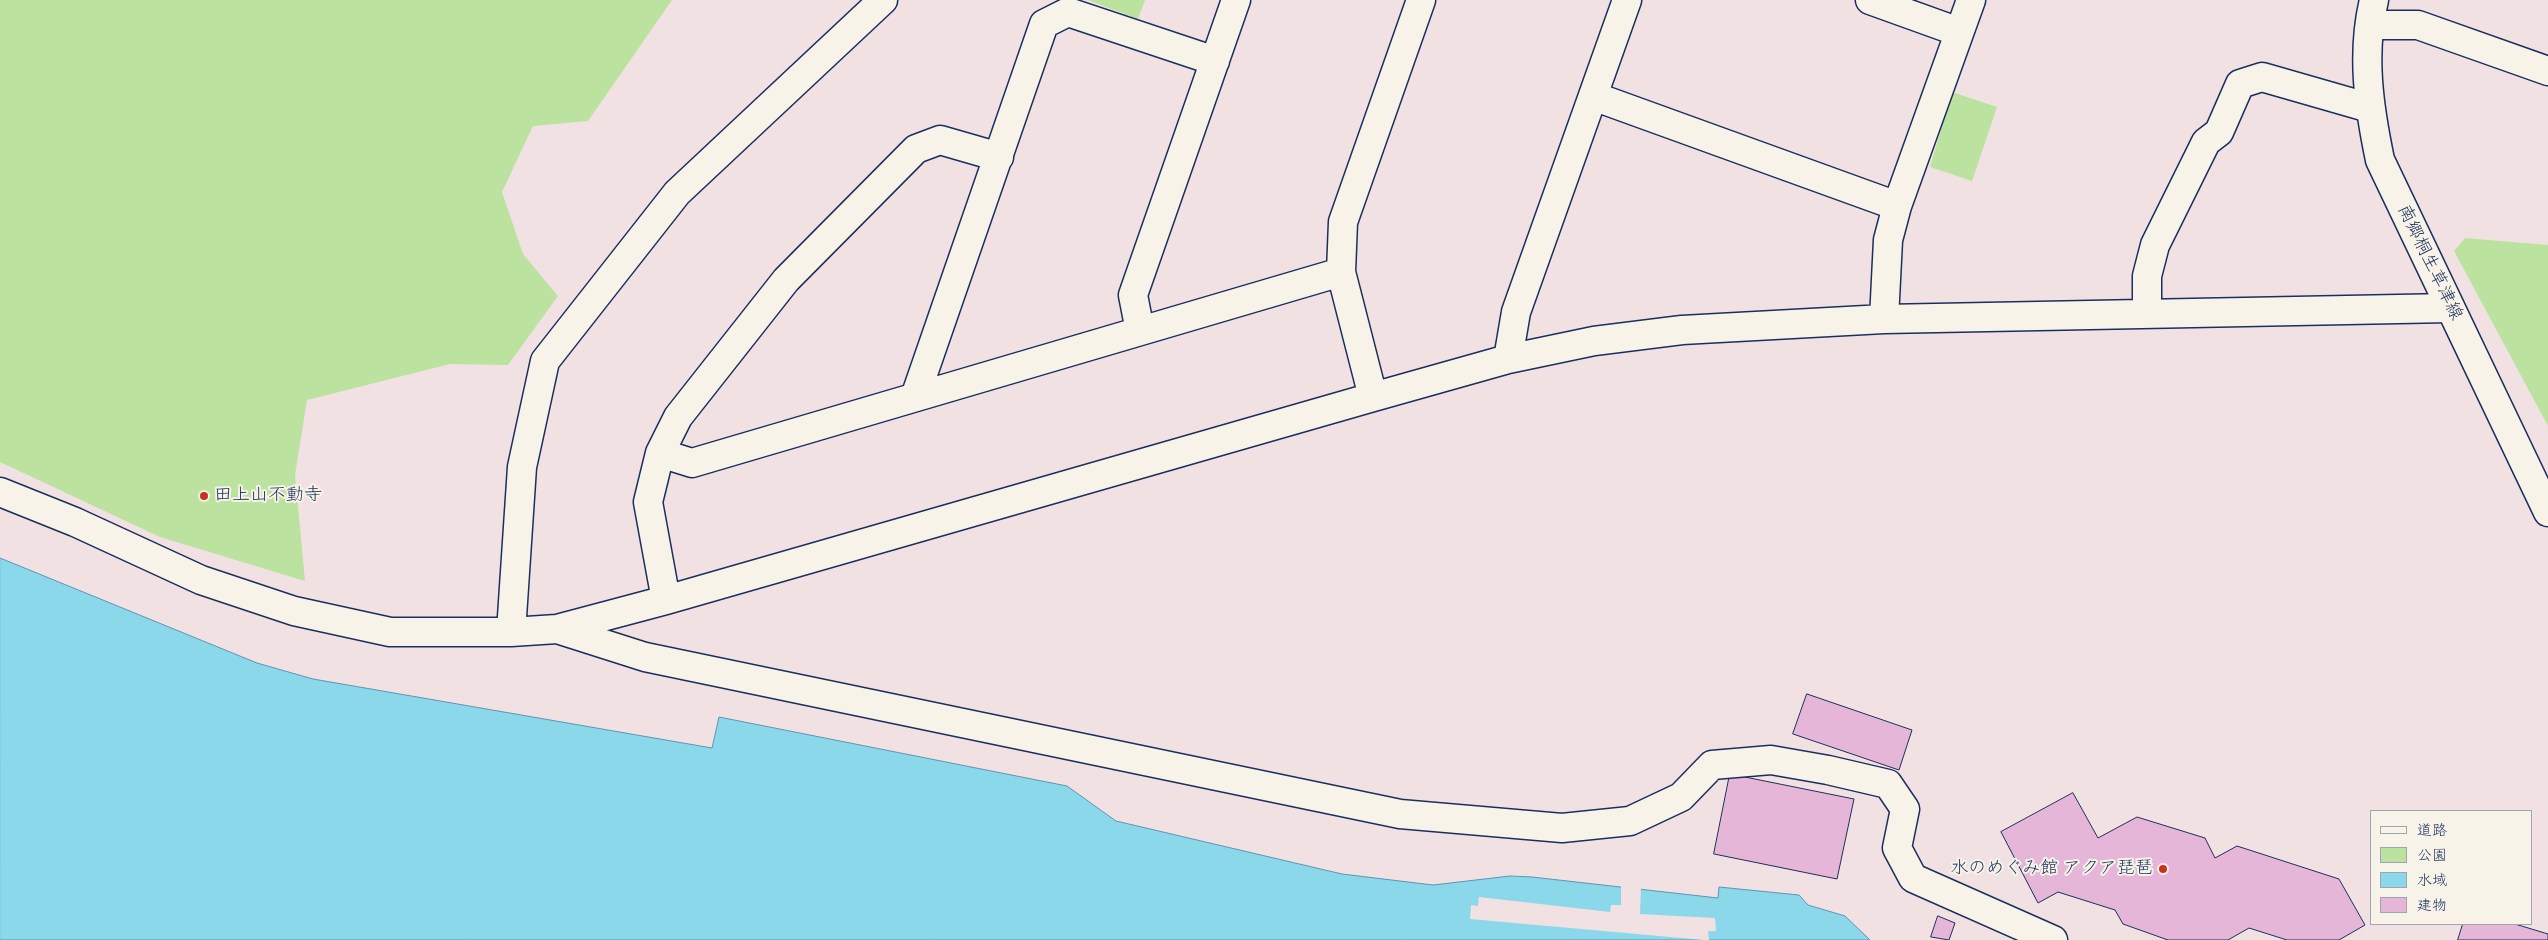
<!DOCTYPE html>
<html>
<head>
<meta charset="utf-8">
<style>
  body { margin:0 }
  #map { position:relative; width:2548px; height:940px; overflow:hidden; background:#f2e1e3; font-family:Mynerve,"Klee One",sans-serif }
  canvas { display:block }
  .legend { position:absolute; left:2370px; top:810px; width:162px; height:115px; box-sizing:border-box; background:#f7f3e8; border:1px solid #9fa5b1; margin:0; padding:6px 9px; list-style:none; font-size:15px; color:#1b2f5e }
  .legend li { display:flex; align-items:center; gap:10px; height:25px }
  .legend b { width:25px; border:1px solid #9fa5b1 }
</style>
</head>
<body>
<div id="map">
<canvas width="2548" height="940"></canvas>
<ul class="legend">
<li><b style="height:6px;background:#f7f3e8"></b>道路</li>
<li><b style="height:14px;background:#bbe29e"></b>公園</li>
<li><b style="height:14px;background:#8bd8ea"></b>水域</li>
<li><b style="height:14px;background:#e5b6d8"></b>建物</li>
</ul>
</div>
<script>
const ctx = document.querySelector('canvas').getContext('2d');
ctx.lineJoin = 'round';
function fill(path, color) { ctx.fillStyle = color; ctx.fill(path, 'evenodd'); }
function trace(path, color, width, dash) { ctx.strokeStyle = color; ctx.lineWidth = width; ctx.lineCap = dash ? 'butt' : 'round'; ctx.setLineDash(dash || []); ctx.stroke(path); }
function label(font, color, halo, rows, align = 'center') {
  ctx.font = font + ' Mynerve,"Klee One",sans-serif'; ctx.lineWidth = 4; ctx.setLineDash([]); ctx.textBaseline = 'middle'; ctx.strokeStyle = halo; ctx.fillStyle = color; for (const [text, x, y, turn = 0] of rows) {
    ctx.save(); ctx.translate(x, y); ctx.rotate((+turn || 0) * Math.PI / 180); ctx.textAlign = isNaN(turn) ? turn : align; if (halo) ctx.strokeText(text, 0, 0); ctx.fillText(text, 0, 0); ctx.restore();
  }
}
fill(new Path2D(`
  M0,0H672L588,121L533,126L502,192L523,254L558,296L508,365L450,364L307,400L295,475L305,581L160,537L0,462Z
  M1088,0H1145L1138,19Z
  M1952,92L1997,107L1972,181L1930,167Z
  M2465,238L2548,245V426L2454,251Z`), '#bbe29e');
const water = new Path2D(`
  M0,558L257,663L313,679L712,748L719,717L1067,786L1116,821L1342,874L1433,885L1510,876L1532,877L1718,898L1719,887L1799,895L1808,905L1845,916L1870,940H0Z`);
fill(water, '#8bd8ea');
trace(water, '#5e94b2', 1);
fill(new Path2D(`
  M1621,884L1641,887L1640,914L1715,918L1716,931H1708L1709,940H1704L1470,919L1471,905L1478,906L1479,897L1610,912L1611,905H1621Z`), '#f2e1e3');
const building = new Path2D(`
  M1807,694L1912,730L1899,770L1793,734Z
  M1730,774L1854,799L1837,879L1714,854Z
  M2073,793L2098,838L2137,817L2205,838L2215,858L2237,846L2339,879L2365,925L2339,940H2287L2249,928L2228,940H2168L2123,924L2115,910L2058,892L2038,903L2001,832Z
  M1938,916L1955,923L1949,940L1931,937Z
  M2463,924H2515L2548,934V940H2458Z`);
fill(building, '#e5b6d8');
trace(building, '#1b2f5e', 1);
const minor = new Path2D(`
  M1870,0L1959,32
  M2370,25H2418L2548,71
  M1593,96L1897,206
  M2147,314V276L2155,245L2206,142L2219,132L2240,84L2262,77L2370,108
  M1884,319L1888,240L1897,206L1971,0
  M1140,331L1133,295L1236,0
  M1508,359L1516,312L1627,0
  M915,397L1044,24L1068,12L1215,61
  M1373,397L1341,272L1343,222L1421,0
  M660,453L692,463L1341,272
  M0,492L75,522L201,580L294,611L390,632H511L557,629L666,600L1373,397L1508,359L1594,341L1682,330L1884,319L2450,308
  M666,600L648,502L660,453L678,417L786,280L916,149L940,140L999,157
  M557,629L645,657L1400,814L1562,828L1630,821L1681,797L1712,765L1771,760L1828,770L1888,784L1905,809L1897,848L1913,878L2053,940
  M511,632L522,467L545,361L677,193L883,0`);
const major = new Path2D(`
  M2374,0C2361,54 2369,107 2380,160L2548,512`);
trace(minor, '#1b2f5e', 31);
trace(major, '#1b2f5e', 31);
trace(minor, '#f7f3e8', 28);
trace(major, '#f7f3e8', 28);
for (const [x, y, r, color] of [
  [204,496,5,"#c8321e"],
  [2163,869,5,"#c8321e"]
]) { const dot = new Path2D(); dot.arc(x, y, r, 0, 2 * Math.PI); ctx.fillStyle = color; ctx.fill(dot); trace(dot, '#f7f3e8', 2); }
label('18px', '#1b2f5e', '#f7f3e8', [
  ["南郷桐生草津線",2429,263,64]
]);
label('18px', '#1b2f5e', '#f7f3e8', [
  ["田上山不動寺",214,496],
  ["水のめぐみ館 アクア琵琶",2153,869,"right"]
], 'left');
</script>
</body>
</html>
